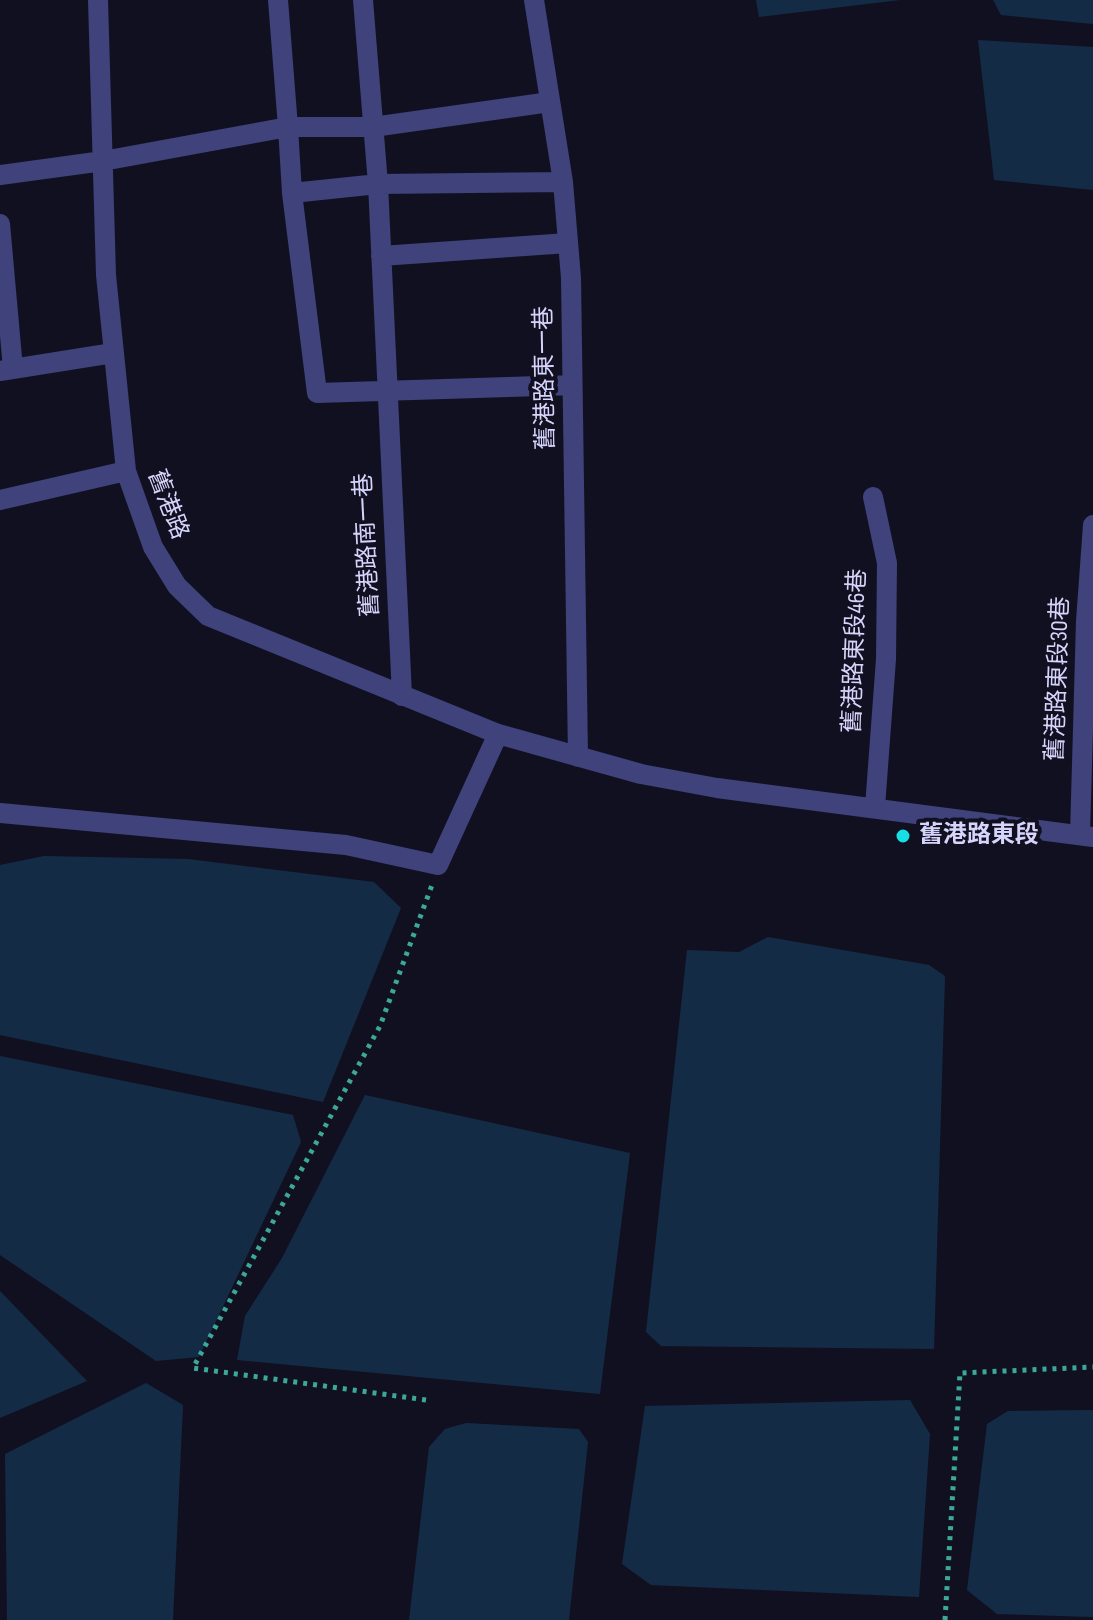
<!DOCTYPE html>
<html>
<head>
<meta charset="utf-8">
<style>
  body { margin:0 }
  canvas { display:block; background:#111021 }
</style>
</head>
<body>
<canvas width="1093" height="1620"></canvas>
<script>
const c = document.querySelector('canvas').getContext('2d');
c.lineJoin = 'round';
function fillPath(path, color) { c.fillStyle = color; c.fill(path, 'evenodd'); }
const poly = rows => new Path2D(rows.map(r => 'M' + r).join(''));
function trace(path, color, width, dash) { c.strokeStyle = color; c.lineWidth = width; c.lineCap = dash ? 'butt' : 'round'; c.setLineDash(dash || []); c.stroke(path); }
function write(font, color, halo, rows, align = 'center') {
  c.font = font + ' "Sofia Sans Condensed","Noto Sans TC",sans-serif'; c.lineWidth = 8; c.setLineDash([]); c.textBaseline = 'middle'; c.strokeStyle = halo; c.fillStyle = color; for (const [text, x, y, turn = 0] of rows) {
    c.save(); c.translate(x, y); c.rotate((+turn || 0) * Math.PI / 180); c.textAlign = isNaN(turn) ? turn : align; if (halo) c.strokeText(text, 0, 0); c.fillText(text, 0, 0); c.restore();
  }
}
fillPath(poly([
  [756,0,900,0,759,17],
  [993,0,1093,0,1093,24,1001,15],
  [978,40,1093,47,1093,190,994,180],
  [44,856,188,859,374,882,401,908,323,1102,0,1035,0,865],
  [768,937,929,965,945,976,934,1349,661,1346,646,1332,687,950,739,952],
  [0,1056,293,1115,301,1142,199,1357,156,1361,0,1255],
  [365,1095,630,1153,600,1394,237,1360,245,1316,282,1258],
  [0,1291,87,1381,0,1418],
  [146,1383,183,1405,173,1620,7,1620,5,1454],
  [910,1400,930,1434,919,1597,651,1585,622,1564,645,1406],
  [1093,1410,1093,1617,997,1614,967,1590,987,1424,1008,1411],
  [466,1423,579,1429,588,1442,569,1620,409,1620,429,1447,445,1429]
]), '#142b46');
trace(poly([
  [426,1400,193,1368,380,1026,432,885],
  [945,1620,960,1373,1093,1367]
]), '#3ba899', 5, [4, 6]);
trace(poly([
  [98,0,106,275,126,471,153,547,177,586,208,616,498,734,641,774,717,788,1093,837],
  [278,0,288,127,373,127,550,102],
  [363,0,378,184,402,696],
  [534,0,563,182,571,278,578,757],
  [0,175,103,161,288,127,292,193,378,184,563,182],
  [292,193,317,393,572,385],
  [0,224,13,369],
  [381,256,568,243],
  [0,371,113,353],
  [873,497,887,563,886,659,875,807],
  [0,500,126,471],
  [0,813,346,845,438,865,498,734],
  [1080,835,1086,621,1093,525]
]), '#3f427b', 20);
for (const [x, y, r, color] of [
  [903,836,8,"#17dee3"]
]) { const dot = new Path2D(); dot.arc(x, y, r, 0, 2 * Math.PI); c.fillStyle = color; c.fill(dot); trace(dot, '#111021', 3); }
write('24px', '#d5d4fb', '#111021', [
  ["舊港路東一巷",546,378,-91],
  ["舊港路",167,505,69],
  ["舊港路南一巷",368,545,-93],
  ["舊港路東段46巷",856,651,-88],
  ["舊港路東段30巷",1059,679,-88]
]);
write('bold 24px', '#d5d4fb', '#111021', [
  ["舊港路東段",919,836]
], 'left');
</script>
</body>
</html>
